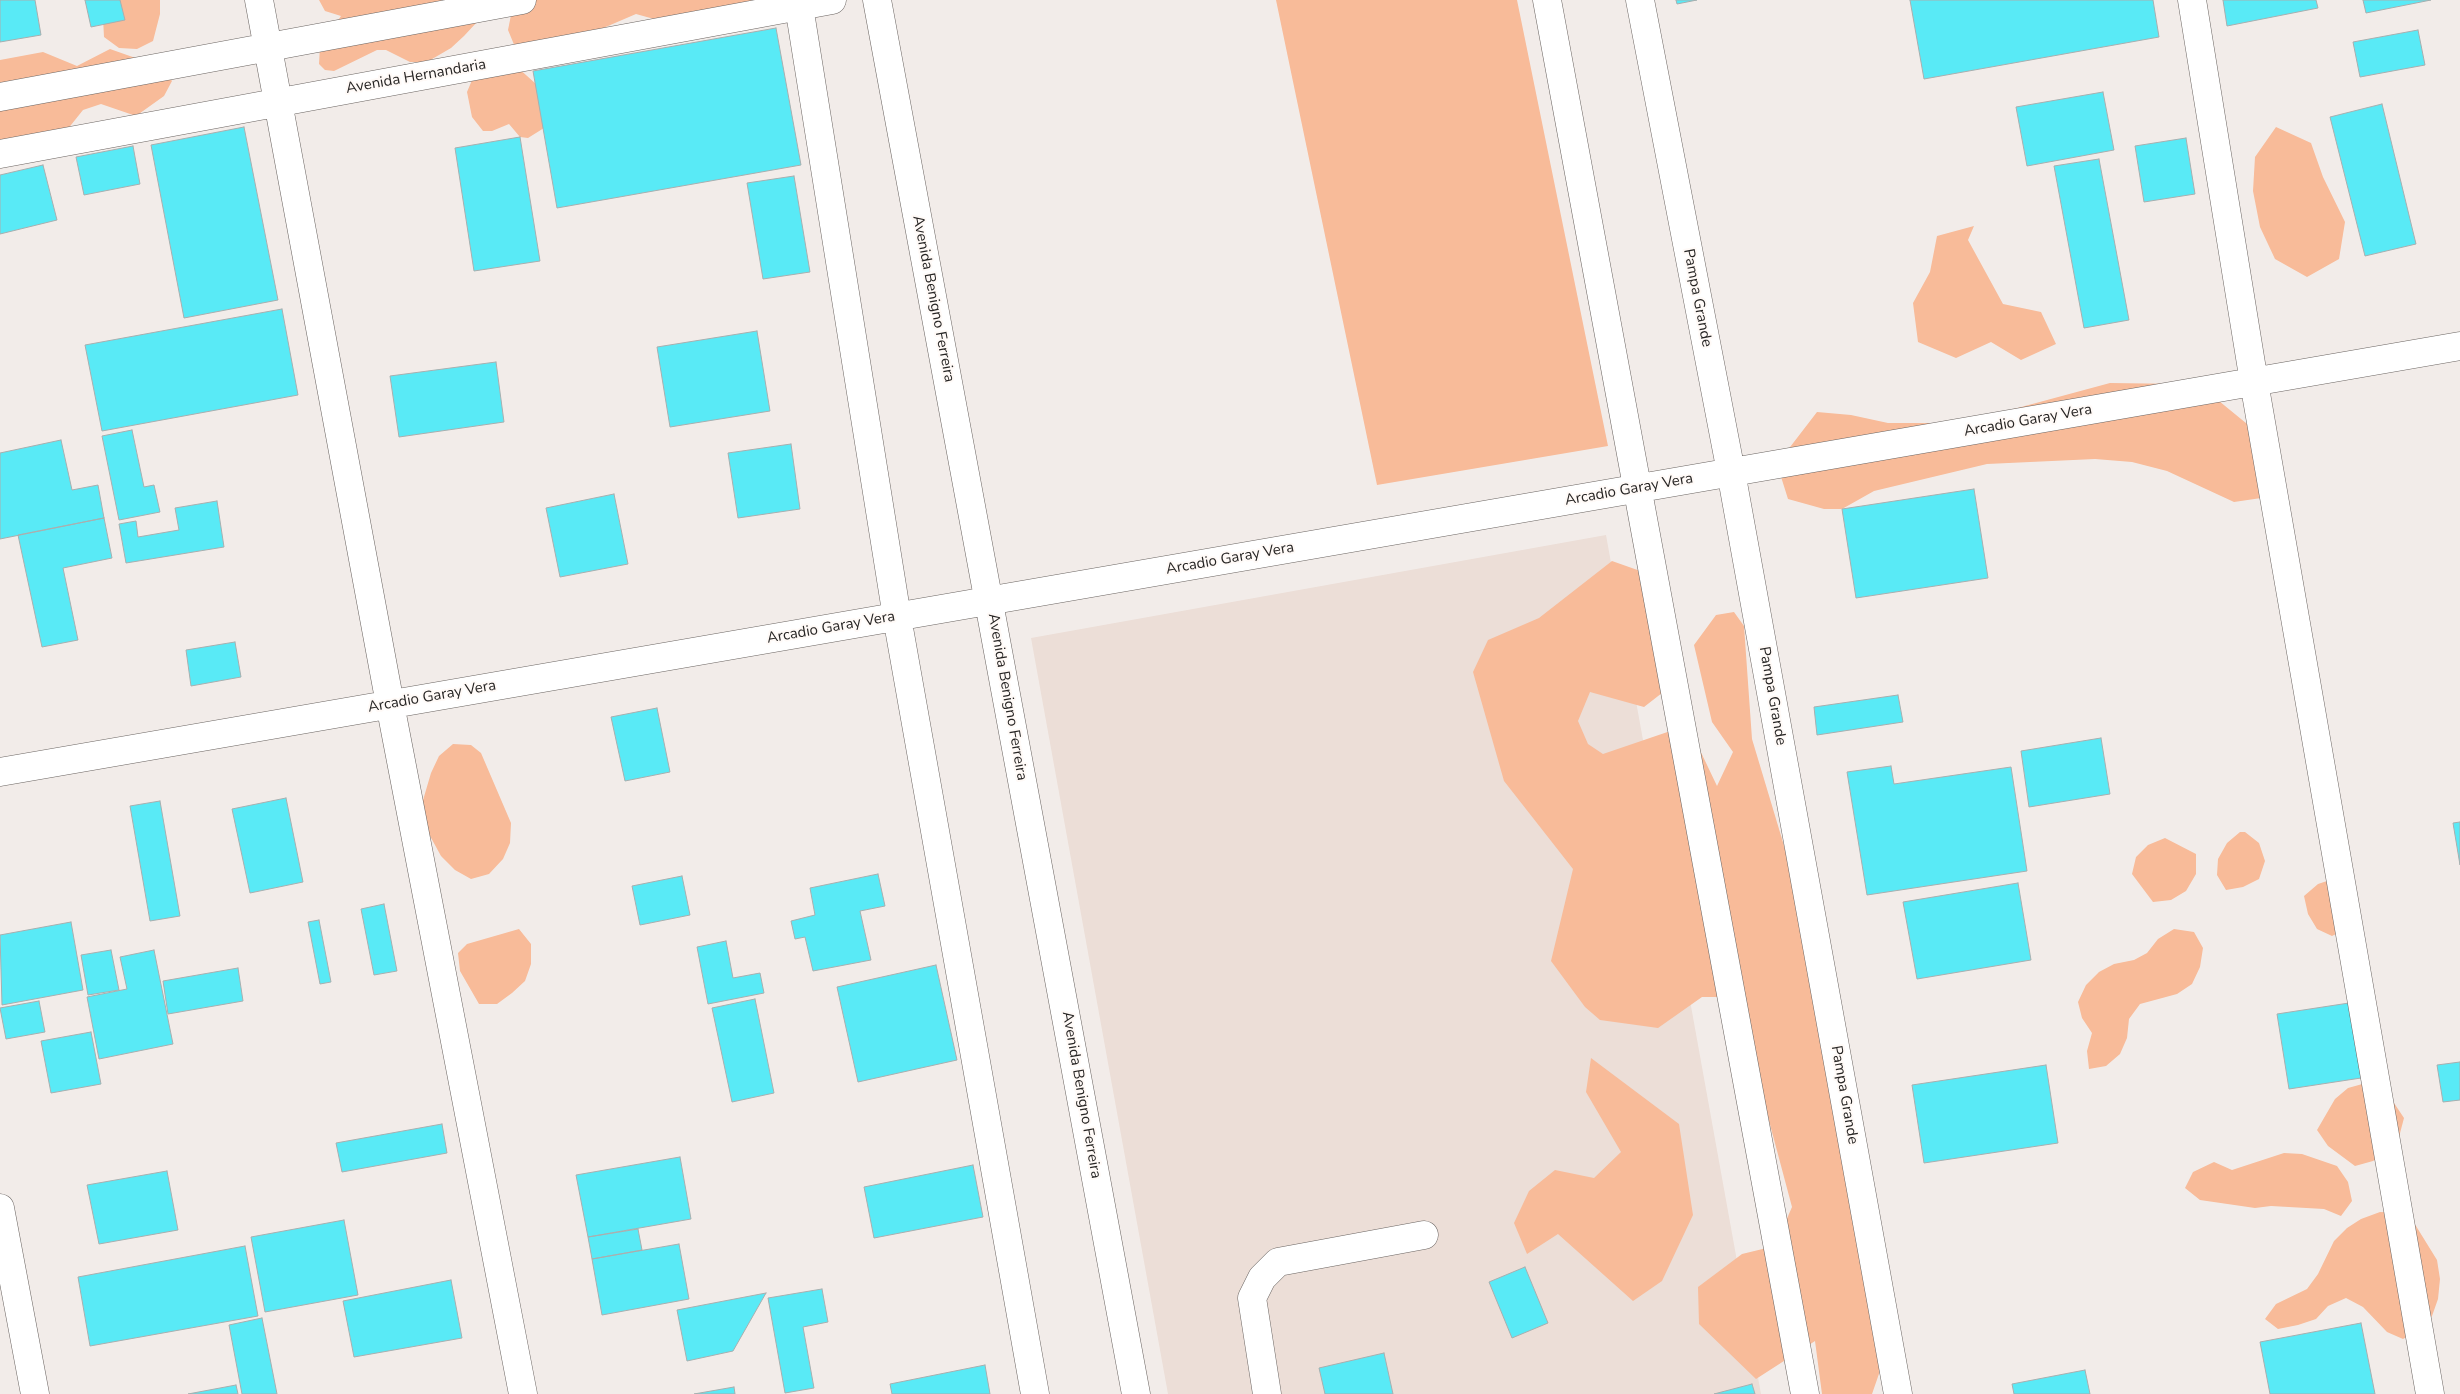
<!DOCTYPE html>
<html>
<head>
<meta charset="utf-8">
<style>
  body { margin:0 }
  canvas { display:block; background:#f2ece9 }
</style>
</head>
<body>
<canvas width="2460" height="1394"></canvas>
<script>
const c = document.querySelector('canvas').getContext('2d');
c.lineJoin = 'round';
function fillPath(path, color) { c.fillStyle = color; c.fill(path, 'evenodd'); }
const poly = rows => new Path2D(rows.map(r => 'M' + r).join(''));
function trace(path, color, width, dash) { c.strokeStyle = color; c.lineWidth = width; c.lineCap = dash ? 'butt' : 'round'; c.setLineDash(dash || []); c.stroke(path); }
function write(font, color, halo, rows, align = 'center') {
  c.font = font + ' "Nunito Sans",sans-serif'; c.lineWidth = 4; c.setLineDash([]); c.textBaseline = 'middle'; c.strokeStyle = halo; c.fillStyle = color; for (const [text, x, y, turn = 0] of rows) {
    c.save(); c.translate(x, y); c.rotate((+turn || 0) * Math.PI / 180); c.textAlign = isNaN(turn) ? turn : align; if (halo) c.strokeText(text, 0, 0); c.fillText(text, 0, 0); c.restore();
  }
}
fillPath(poly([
  [1606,535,1761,1394,1168,1394,1031,638]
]), '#ecded7');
fillPath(poly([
  [112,0,160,0,160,14,153,41,137,49,119,48,104,37,103,18],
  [319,0,440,0,485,4,477,22,464,36,451,48,427,62,410,62,386,50,377,50,334,71,325,70,319,64,320,46,341,16,325,11],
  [514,0,756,0,756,4,672,24,636,14,587,35,515,47,508,30],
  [1276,0,1517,0,1608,446,1377,485],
  [110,49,161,67,172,81,164,96,136,116,101,104,83,110,51,150,0,140,0,60,43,52,77,66],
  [507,58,536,84,544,128,528,138,520,137,509,124,492,131,483,131,472,117,467,92,481,59],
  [2276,127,2311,143,2323,177,2345,222,2339,259,2307,277,2275,259,2260,227,2253,191,2255,157],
  [1974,226,1968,240,2003,304,2041,312,2056,344,2021,360,1991,342,1956,358,1918,342,1913,303,1930,272,1937,236],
  [2110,383,2185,384,2219,401,2252,428,2268,497,2234,502,2167,471,2132,462,2095,459,1987,464,1874,491,1842,509,1824,509,1788,499,1777,464,1817,412,1851,415,1888,423,1962,423],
  [1612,561,1646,573,1671,686,1644,707,1590,692,1578,721,1588,744,1603,754,1688,725,1717,786,1733,752,1712,722,1694,645,1716,615,1734,612,1744,626,1752,739,1824,979,1898,1319,1872,1394,1822,1394,1815,1341,1756,1379,1699,1324,1698,1287,1742,1254,1775,1246,1792,1207,1736,997,1702,997,1658,1028,1600,1020,1585,1007,1551,961,1573,869,1504,781,1473,672,1488,640,1539,618],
  [453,744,471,745,481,753,511,823,510,843,503,859,489,874,471,879,455,870,441,856,424,825,421,807,431,773,439,756],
  [2240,832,2245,832,2259,843,2265,861,2259,879,2243,887,2226,890,2217,875,2218,859,2227,843],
  [2165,838,2196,854,2196,874,2186,891,2171,900,2153,902,2132,874,2136,857,2148,845],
  [2333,879,2348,928,2332,936,2317,929,2308,914,2304,896,2318,884],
  [519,929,531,944,531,964,525,981,512,993,497,1004,479,1004,460,971,458,953,467,944],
  [2174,929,2194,932,2203,948,2200,967,2192,984,2177,994,2140,1004,2129,1019,2127,1038,2120,1054,2106,1066,2089,1069,2087,1051,2092,1033,2082,1018,2078,1002,2086,985,2099,972,2114,964,2134,960,2147,953,2158,939],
  [1591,1058,1679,1124,1693,1215,1662,1281,1633,1301,1558,1234,1527,1254,1514,1223,1529,1191,1555,1170,1594,1178,1621,1152,1586,1092],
  [2366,1083,2384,1088,2404,1118,2399,1137,2389,1151,2373,1161,2355,1166,2328,1146,2317,1130,2335,1099,2348,1088],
  [2284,1153,2302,1154,2337,1166,2348,1182,2352,1201,2341,1216,2324,1209,2271,1206,2255,1208,2200,1200,2185,1188,2193,1172,2214,1162,2232,1170],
  [2380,1212,2404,1213,2416,1226,2437,1260,2440,1279,2438,1299,2432,1316,2418,1330,2403,1339,2387,1332,2363,1307,2346,1298,2328,1306,2316,1319,2298,1325,2278,1329,2265,1319,2276,1304,2307,1289,2318,1274,2334,1241,2347,1228,2361,1219]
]), '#f8bb99');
const building = poly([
  [0,0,35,0,41,35,0,42,0,0],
  [85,0,120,0,125,20,91,27,85,0],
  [1676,0,1697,0,1677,4,1676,0],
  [1910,0,2153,0,2159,37,1924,79,1910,0],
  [2223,0,2316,0,2318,8,2227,26,2223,0],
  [2363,0,2431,0,2366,13,2363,0],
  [776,28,801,165,557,208,533,71,776,28],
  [2418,30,2425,65,2360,77,2353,42,2418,30],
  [2103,92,2114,150,2027,166,2016,107,2103,92],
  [2382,104,2416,244,2365,256,2330,117,2382,104],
  [244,127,278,300,184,318,151,145,244,127],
  [520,137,540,261,474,271,455,148,520,137],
  [2186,138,2195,194,2144,202,2135,146,2186,138],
  [133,146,140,184,84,195,76,157,133,146],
  [2099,159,2129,320,2084,328,2054,166,2099,159],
  [43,165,57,220,0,234,0,175,43,165],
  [794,176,810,272,763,279,747,183,794,176],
  [282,309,298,395,102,431,85,345,282,309],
  [757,331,770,411,670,427,657,347,757,331],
  [496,362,504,422,399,437,390,376,496,362],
  [132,430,144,487,154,485,160,512,119,520,102,436,132,430],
  [61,440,72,490,98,485,104,518,0,539,0,453,61,440],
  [791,444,800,509,738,518,728,453,791,444],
  [1974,489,1988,578,1856,598,1842,509,1974,489],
  [614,494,628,564,560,577,546,508,614,494],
  [217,501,224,547,126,563,119,524,136,521,138,537,179,530,175,508,217,501],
  [104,518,112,558,63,568,78,640,42,647,18,535,104,518],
  [235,642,241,677,191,686,186,650,235,642],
  [1898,695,1903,722,1817,735,1814,707,1898,695],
  [657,708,670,772,625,781,611,717,657,708],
  [2101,738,2110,794,2029,807,2021,751,2101,738],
  [1891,766,1894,784,2011,767,2027,871,1867,895,1847,772,1891,766],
  [286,798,303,882,250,893,232,809,286,798],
  [160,801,180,916,150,921,130,806,160,801],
  [2460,822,2460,865,2453,823,2460,822],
  [878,874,885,906,860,911,871,960,813,971,805,937,795,939,791,921,815,915,810,888,878,874],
  [682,876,690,915,640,925,632,886,682,876],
  [2018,883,2031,960,1917,979,1903,902,2018,883],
  [384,904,397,971,374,975,361,909,384,904],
  [319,920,331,982,320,984,308,922,319,920],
  [71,922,83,990,2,1005,0,935,71,922],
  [726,941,733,978,760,973,764,993,708,1004,697,947,726,941],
  [111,950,119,990,88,995,81,955,111,950],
  [154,950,173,1044,99,1059,87,997,127,989,120,957,154,950],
  [936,965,957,1060,858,1082,837,987,936,965],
  [238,968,243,1001,168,1014,163,981,238,968],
  [755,999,774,1093,732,1102,712,1008,755,999],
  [39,1001,45,1032,6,1039,0,1008,39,1001],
  [2349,1003,2361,1078,2289,1089,2277,1014,2349,1003],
  [91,1032,101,1084,51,1093,41,1041,91,1032],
  [2460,1062,2460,1100,2443,1102,2437,1065,2460,1062],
  [2046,1065,2058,1143,1924,1163,1912,1085,2046,1065],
  [442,1124,447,1153,342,1172,336,1143,442,1124],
  [680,1157,691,1219,588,1237,576,1175,680,1157],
  [973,1165,983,1217,874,1238,864,1187,973,1165],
  [167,1171,178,1230,99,1244,87,1185,167,1171],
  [344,1220,358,1295,265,1312,251,1237,344,1220],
  [638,1229,642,1250,592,1259,588,1237,638,1229],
  [679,1244,689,1299,602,1315,592,1259,679,1244],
  [245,1246,258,1316,90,1346,78,1277,245,1246],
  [1525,1267,1548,1323,1512,1338,1489,1282,1525,1267],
  [451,1280,462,1338,354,1357,343,1301,451,1280],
  [822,1289,828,1322,803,1327,814,1388,785,1393,768,1298,822,1289],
  [766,1293,733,1351,687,1361,677,1310,766,1293],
  [262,1318,277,1394,242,1394,229,1325,262,1318],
  [2361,1323,2375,1394,2270,1394,2260,1342,2361,1323],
  [1384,1353,1393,1394,1325,1394,1319,1368,1384,1353],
  [985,1365,990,1394,892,1394,890,1384,985,1365],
  [2085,1370,2090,1394,2014,1394,2012,1384,2085,1370],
  [1752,1384,1755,1394,1714,1394,1752,1384],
  [236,1385,238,1394,188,1394,236,1385],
  [734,1387,735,1394,694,1394,734,1387]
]);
fillPath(building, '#59eaf6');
trace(building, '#a8afaf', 1);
const minor = poly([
  [259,0,390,704,523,1394],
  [798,0,897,617,1035,1394],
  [877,0,1136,1394],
  [1547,0,1805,1394],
  [1640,0,1731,472,1898,1394],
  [2192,0,2254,382,2430,1394],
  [0,97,522,0],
  [0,154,832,0],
  [0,772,2460,346],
  [0,1208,35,1394],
  [1267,1394,1252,1298,1262,1278,1278,1262,1424,1235]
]);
trace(minor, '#6b6562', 29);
trace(minor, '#fff', 28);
write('15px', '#272524', '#fffaf7', [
  ["Avenida Hernandaria",416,77,-10],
  ["Pampa Grande",1697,298,79],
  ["Avenida Benigno Ferreira",933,299,79],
  ["Arcadio Garay Vera",2028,421,-10],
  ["Arcadio Garay Vera",1629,490,-10],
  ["Arcadio Garay Vera",1230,559,-10],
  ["Arcadio Garay Vera",831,628,-10],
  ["Pampa Grande",1772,696,80],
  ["Arcadio Garay Vera",432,697,-10],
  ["Avenida Benigno Ferreira",1007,697,80],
  ["Avenida Benigno Ferreira",1081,1095,80],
  ["Pampa Grande",1844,1095,80]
]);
</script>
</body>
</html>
